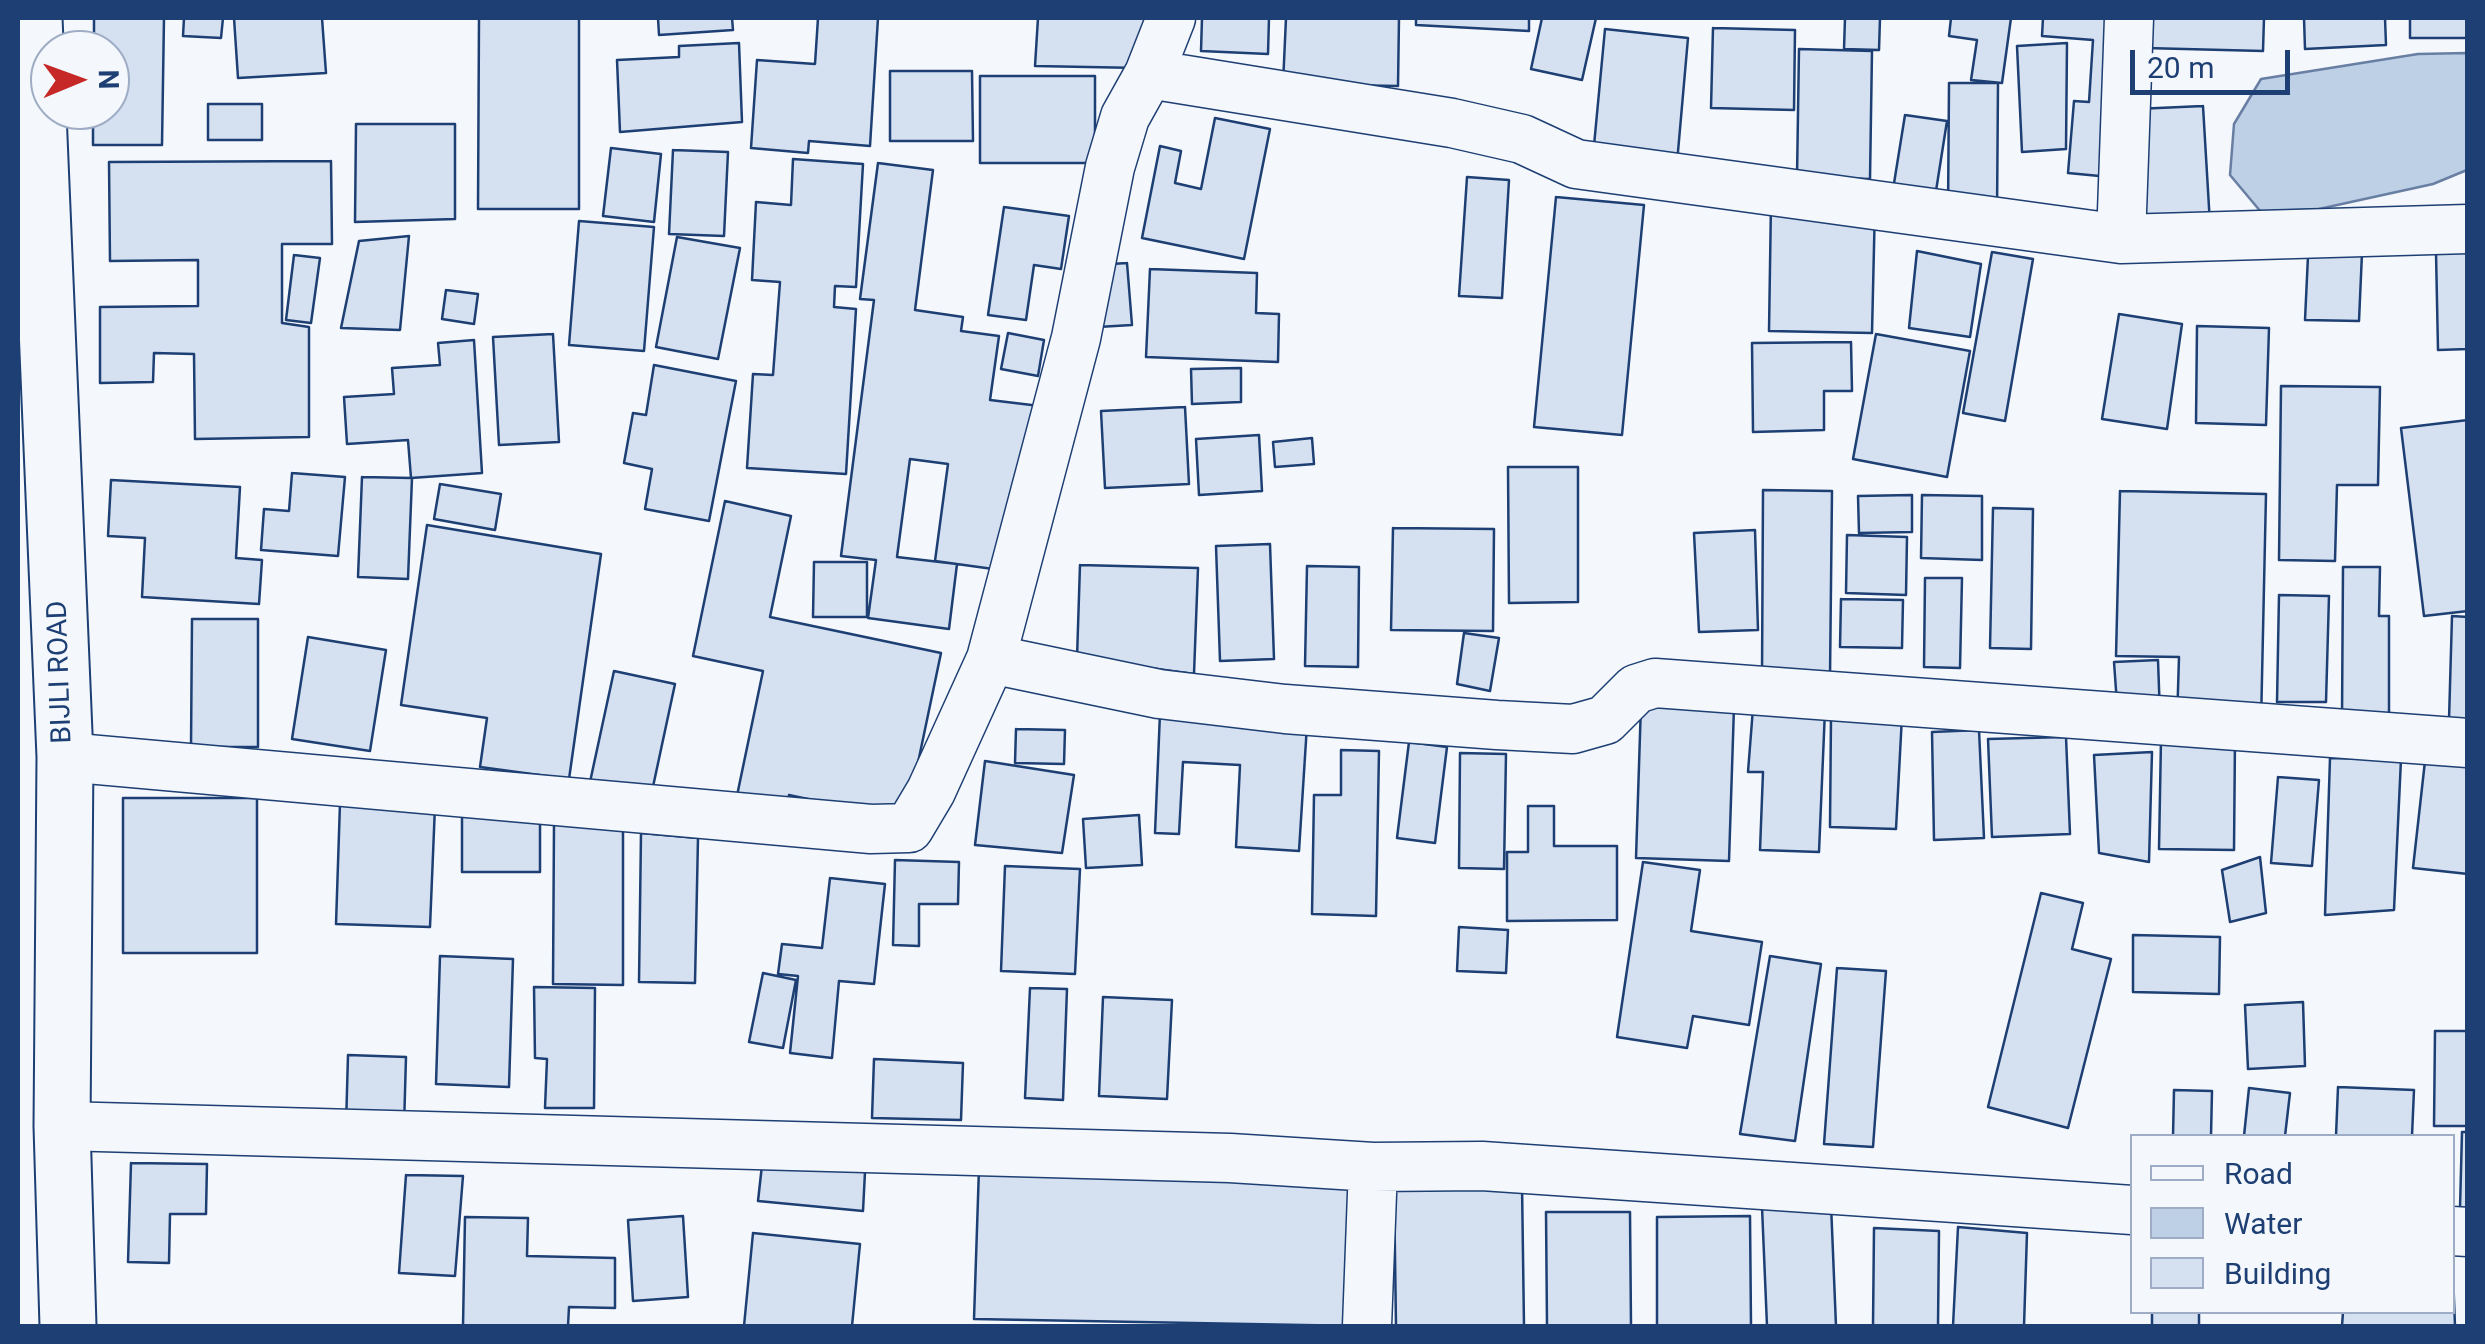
<!DOCTYPE html>
<html>
<head>
<meta charset="utf-8">
<style>
  body { margin:0 }
  #map { position:relative; width:2485px; height:1344px; overflow:hidden; background:#f4f7fb; font-family:Roboto,sans-serif }
  canvas { display:block }
  .frame { position:absolute; inset:0; border:20px solid #1d3f73; pointer-events:none }
  .legend { position:absolute; left:2130px; top:1134px; width:325px; height:180px; box-sizing:border-box; background:#f4f7fb; border:2px solid #9eadc5; margin:0; padding:12px 18px; list-style:none; font-size:30px; color:#1d3f73 }
  .legend li { display:flex; align-items:center; gap:20px; height:50px }
  .legend b { width:50px; border:2px solid #9eadc5 }
  .north { position:absolute; left:30px; top:30px; width:100px; height:100px; box-sizing:border-box; background:#f4f7fb; border:2px solid #9eadc5; border-radius:50%; rotate:89deg; font-size:28px; font-weight:700; line-height:40px; text-align:center; color:#1d3f73 }
  .north::after { content:''; display:block; margin:auto; width:35px; height:45px; background:#c62828; clip-path:polygon(50% 0,100% 100%,50% 72%,0 100%) }
  .scale { position:absolute; left:2130px; top:50px; width:160px; height:45px; box-sizing:border-box; border:5px solid #1d3f73; border-top:0; padding-left:12px; font-size:30px; line-height:35px; white-space:nowrap; color:#1d3f73; -webkit-text-stroke:8px #f4f7fb; paint-order:stroke }
</style>
</head>
<body>
<div id="map">
<canvas width="2485" height="1344"></canvas>
<div class="frame"></div>
<ul class="legend">
<li><b style="height:12px;background:#f4f7fb"></b>Road</li>
<li><b style="height:28px;background:#bed0e5"></b>Water</li>
<li><b style="height:28px;background:#d5e0f0"></b>Building</li>
</ul>
<div class="north">N</div>
<div class="scale">20 m</div>
</div>
<script>
const c = document.querySelector('canvas').getContext('2d');
c.lineJoin = 'round';
function fillPath(path, color) { c.fillStyle = color; c.fill(path, 'evenodd'); }
const poly = rows => new Path2D(rows.map(r => 'M' + r).join(''));
function trace(path, color, width, dash) { c.strokeStyle = color; c.lineWidth = width; c.lineCap = dash ? 'butt' : 'round'; c.setLineDash(dash || []); c.stroke(path); }
function write(font, color, halo, rows, align = 'center') {
  c.font = font + ' Roboto,sans-serif'; c.lineWidth = 8; c.setLineDash([]); c.textBaseline = 'middle'; c.strokeStyle = halo; c.fillStyle = color; for (const [text, x, y, turn = 0] of rows) {
    c.save(); c.translate(x, y); c.rotate((+turn || 0) * Math.PI / 180); c.textAlign = isNaN(turn) ? turn : align; if (halo) c.strokeText(text, 0, 0); c.fillText(text, 0, 0); c.restore();
  }
}
const water = poly([
  [2467,53,2467,170,2433,184,2319,209,2261,212,2230,175,2234,124,2261,79,2418,54,2467,53]
]);
fillPath(water, '#bed0e5');
trace(water, '#687fa3', 2.5);
const building = poly([
  [94,18,164,18,162,145,93,145,93,110,110,110,110,50,94,50,94,18],
  [184,18,223,18,221,38,183,36,184,18],
  [234,18,322,18,326,73,238,78,234,18],
  [479,18,579,18,579,209,478,209,479,18],
  [658,18,732,18,733,30,659,35,658,18],
  [818,18,878,18,870,146,809,141,808,153,751,148,757,60,815,64,818,18],
  [1038,18,1161,18,1161,30,1141,30,1140,68,1035,66,1038,18],
  [1202,18,1269,18,1268,54,1201,51,1202,18],
  [1286,18,1399,18,1398,86,1283,84,1286,18],
  [1416,18,1529,18,1529,31,1416,25,1416,18],
  [1542,18,1596,18,1582,80,1531,69,1542,18],
  [1845,18,1880,18,1879,50,1844,49,1845,18],
  [1951,18,2011,18,2002,83,1971,80,1977,40,1949,36,1951,18],
  [2043,18,2123,18,2110,177,2068,173,2074,101,2089,102,2093,40,2042,36,2043,18],
  [2146,18,2264,18,2263,51,2145,48,2146,18],
  [2304,18,2385,18,2386,45,2305,49,2304,18],
  [2410,18,2468,18,2468,38,2410,38,2410,18],
  [1713,28,1795,30,1794,110,1711,108,1713,28],
  [1605,29,1688,38,1677,163,1593,156,1605,29],
  [739,43,742,122,620,132,617,60,679,57,679,46,739,43],
  [2067,43,2066,149,2022,152,2017,46,2067,43],
  [1799,49,1872,51,1870,179,1797,177,1799,49],
  [890,71,972,71,973,141,890,141,890,71],
  [980,76,1095,76,1095,163,980,163,980,76],
  [1949,83,1998,83,1997,214,1948,214,1949,83],
  [208,104,262,104,262,140,208,140,208,104],
  [2203,106,2210,224,2143,227,2136,109,2203,106],
  [1905,115,1947,121,1933,210,1891,202,1905,115],
  [1215,118,1270,129,1244,259,1142,238,1160,146,1181,151,1175,183,1201,189,1215,118],
  [356,124,455,124,455,219,355,222,356,124],
  [611,148,661,154,654,222,603,216,611,148],
  [673,150,728,152,724,236,669,234,673,150],
  [793,159,863,164,856,287,835,286,834,307,856,309,846,474,747,468,753,374,773,375,780,282,752,280,756,202,791,205,793,159],
  [331,161,332,244,282,244,282,323,309,327,309,437,195,439,194,354,154,353,153,382,100,383,100,307,198,306,198,260,110,261,109,162,331,161],
  [878,163,933,170,915,310,963,317,961,331,999,336,990,400,1048,407,1015,572,935,561,948,464,910,459,897,557,957,564,949,629,868,618,876,560,841,556,874,300,860,299,878,163],
  [1467,177,1509,180,1502,298,1459,296,1467,177],
  [1556,197,1644,205,1622,435,1534,427,1556,197],
  [1771,202,1875,204,1872,333,1769,331,1771,202],
  [1004,207,1069,216,1061,269,1034,265,1026,320,988,315,1004,207],
  [579,221,654,227,644,351,569,345,579,221],
  [409,236,400,330,341,328,359,241,409,236],
  [677,237,740,248,718,359,656,347,677,237],
  [1917,251,1981,264,1970,337,1909,328,1917,251],
  [1992,252,2033,259,2005,421,1963,413,1992,252],
  [2468,252,2468,349,2438,350,2436,253,2468,252],
  [2362,253,2359,321,2305,320,2308,256,2362,253],
  [294,255,320,258,311,323,286,320,294,255],
  [1127,263,1132,325,1098,327,1095,265,1127,263],
  [1150,269,1257,273,1256,313,1279,314,1278,362,1146,357,1150,269],
  [446,290,478,294,474,324,442,319,446,290],
  [2119,314,2182,324,2167,429,2102,419,2119,314],
  [2197,326,2269,328,2266,425,2196,423,2197,326],
  [1008,333,1044,340,1038,376,1001,369,1008,333],
  [553,334,559,442,499,445,493,337,553,334],
  [1876,334,1970,351,1947,477,1853,459,1876,334],
  [474,340,482,473,411,478,408,440,347,444,344,397,394,394,392,368,440,365,438,343,474,340],
  [1851,342,1852,391,1824,391,1824,430,1753,432,1752,343,1851,342],
  [654,365,736,381,709,521,645,509,652,469,624,463,633,413,646,415,654,365],
  [1241,368,1241,402,1192,404,1191,369,1241,368],
  [2281,386,2380,387,2378,485,2337,485,2335,561,2279,560,2281,386],
  [1185,407,1189,484,1105,488,1101,411,1185,407],
  [2468,420,2468,611,2424,616,2401,428,2468,420],
  [1259,435,1262,491,1199,495,1196,439,1259,435],
  [1312,438,1314,464,1275,467,1273,442,1312,438],
  [1508,467,1578,467,1578,602,1509,603,1508,467],
  [292,473,345,477,338,556,261,550,264,509,289,511,292,473],
  [362,477,412,478,408,579,358,577,362,477],
  [111,480,240,487,236,558,262,560,259,604,142,597,145,538,108,536,111,480],
  [440,484,501,494,495,530,434,519,440,484],
  [1763,490,1832,491,1830,677,1762,677,1763,490],
  [2120,491,2266,494,2261,724,2177,722,2179,657,2116,656,2120,491],
  [1912,495,1912,532,1859,533,1858,496,1912,495],
  [1922,495,1982,496,1982,560,1921,558,1922,495],
  [725,501,791,516,770,617,941,653,906,820,789,795,785,813,734,810,763,671,693,656,725,501],
  [1993,508,2033,509,2031,649,1990,648,1993,508],
  [427,525,601,554,569,779,480,767,487,718,401,705,427,525],
  [1393,528,1494,529,1493,631,1391,630,1393,528],
  [1755,530,1758,630,1699,632,1694,533,1755,530],
  [1847,535,1907,537,1906,595,1846,593,1847,535],
  [1270,544,1274,659,1220,661,1216,546,1270,544],
  [814,562,867,562,867,617,813,617,814,562],
  [1080,565,1198,568,1194,674,1077,658,1080,565],
  [1307,566,1359,567,1358,667,1305,666,1307,566],
  [2343,567,2380,567,2379,616,2389,616,2389,718,2342,718,2343,567],
  [1925,578,1962,578,1960,668,1924,667,1925,578],
  [2279,595,2329,596,2326,702,2277,702,2279,595],
  [1841,599,1903,600,1902,648,1840,647,1841,599],
  [2452,616,2468,617,2468,720,2449,720,2452,616],
  [192,619,258,619,258,747,191,747,192,619],
  [1464,633,1499,638,1490,691,1457,684,1464,633],
  [308,637,386,650,370,751,292,739,308,637],
  [2158,660,2160,716,2118,718,2114,662,2158,660],
  [614,671,675,684,651,796,590,782,614,671],
  [1641,704,1734,707,1729,861,1636,858,1641,704],
  [1753,708,1825,710,1819,852,1760,850,1763,772,1748,772,1753,708],
  [1160,713,1307,725,1299,851,1236,847,1240,765,1183,762,1179,834,1155,833,1160,713],
  [1831,715,1902,716,1896,829,1830,827,1831,715],
  [1016,729,1065,730,1064,764,1015,763,1016,729],
  [1979,730,1984,838,1934,840,1932,732,1979,730],
  [2066,737,2070,834,1992,837,1988,739,2066,737],
  [2235,738,2234,850,2159,849,2161,739,2235,738],
  [1409,742,1447,747,1435,843,1397,838,1409,742],
  [1341,750,1379,751,1376,916,1312,914,1314,795,1341,795,1341,750],
  [2152,752,2149,862,2099,853,2094,755,2152,752],
  [1460,753,1506,754,1504,869,1459,868,1460,753],
  [2330,758,2401,759,2394,910,2325,915,2330,758],
  [985,761,1074,775,1062,853,975,845,985,761],
  [2425,761,2468,766,2468,874,2413,868,2425,761],
  [2278,777,2319,780,2312,866,2271,863,2278,777],
  [123,798,257,798,257,953,123,953,123,798],
  [340,803,435,806,430,927,336,924,340,803],
  [1528,806,1554,806,1554,846,1617,846,1617,920,1507,921,1507,852,1528,852,1528,806],
  [462,808,540,815,540,872,462,872,462,808],
  [1139,815,1142,865,1086,868,1083,819,1139,815],
  [554,823,623,830,623,985,553,984,554,823],
  [641,833,698,838,695,983,639,982,641,833],
  [2260,857,2266,913,2230,922,2222,870,2260,857],
  [895,860,959,862,958,904,919,904,919,946,893,945,895,860],
  [1643,862,1700,870,1691,931,1762,942,1749,1025,1693,1016,1687,1048,1617,1037,1643,862],
  [1005,866,1080,869,1075,974,1001,971,1005,866],
  [830,878,885,884,874,984,839,981,832,1058,790,1053,798,976,778,974,782,944,822,948,830,878],
  [2041,893,2083,903,2072,949,2111,959,2068,1128,1988,1107,2041,893],
  [1459,927,1508,930,1506,973,1457,971,1459,927],
  [2133,935,2220,937,2219,994,2133,992,2133,935],
  [440,956,513,959,509,1087,436,1084,440,956],
  [1770,956,1821,964,1795,1141,1740,1134,1770,956],
  [1837,968,1886,971,1873,1147,1824,1144,1837,968],
  [763,973,796,980,783,1048,749,1042,763,973],
  [534,987,595,988,594,1108,545,1108,547,1059,535,1058,534,987],
  [1030,988,1067,989,1063,1100,1025,1098,1030,988],
  [1103,997,1172,1000,1167,1099,1099,1096,1103,997],
  [2303,1002,2305,1066,2248,1069,2245,1005,2303,1002],
  [2435,1031,2468,1031,2468,1126,2434,1126,2435,1031],
  [348,1055,406,1057,404,1127,346,1126,348,1055],
  [874,1059,963,1063,961,1120,872,1118,874,1059],
  [2338,1087,2414,1090,2412,1136,2336,1136,2338,1087],
  [2249,1088,2290,1093,2285,1136,2244,1136,2249,1088],
  [2174,1090,2212,1091,2211,1136,2173,1136,2174,1090],
  [2462,1132,2468,1132,2468,1208,2460,1208,2462,1132],
  [131,1163,207,1164,206,1214,170,1214,169,1263,128,1262,131,1163],
  [762,1165,865,1172,863,1211,758,1201,762,1165],
  [979,1168,1362,1182,1358,1326,974,1319,979,1168],
  [406,1175,463,1176,455,1276,399,1273,406,1175],
  [1522,1184,1524,1326,1396,1326,1394,1186,1522,1184],
  [1831,1204,1836,1326,1767,1326,1762,1207,1831,1204],
  [1546,1212,1630,1212,1631,1326,1547,1326,1546,1212],
  [683,1216,688,1297,633,1301,628,1220,683,1216],
  [1750,1216,1751,1326,1657,1326,1657,1217,1750,1216],
  [465,1217,528,1218,527,1256,615,1258,615,1308,569,1307,568,1326,463,1326,465,1217],
  [1958,1227,2027,1233,2024,1326,1953,1326,1958,1227],
  [1874,1228,1939,1231,1938,1326,1873,1326,1874,1228],
  [753,1233,860,1244,852,1326,744,1326,753,1233],
  [2452,1248,2455,1326,2342,1326,2343,1312,2452,1312,2452,1248],
  [2152,1312,2199,1312,2199,1326,2152,1326,2152,1312]
]);
fillPath(building, '#d5e0f0');
trace(building, '#1d3f73', 2.5);
const street = poly([
  [1171,18,1149,74,1125,117,1110,167,1076,338,991,659,1159,694,1285,709,1497,725,1573,729,1605,720,1636,689,1655,683,2468,743],
  [1149,74,1452,123,1522,139,1576,164,2121,239,2468,229],
  [2121,239,2129,18],
  [65,757,871,829,909,828,931,791,991,659],
  [62,1126,1230,1158,1373,1167,1482,1166,2132,1210],
  [2452,1231,2468,1232],
  [1367,1326,1373,1167]
]);
const secondary = poly([
  [34,18,65,757,62,1126,68,1326]
]);
trace(street, '#1d3f73', 51);
trace(secondary, '#1d3f73', 59);
trace(street, '#f4f7fb', 48);
trace(secondary, '#f4f7fb', 55);
write('28px', '#1d3f73', '#f4f7fb', [
  ["BIJLI ROAD",61,672,-92]
]);
</script>
</body>
</html>
